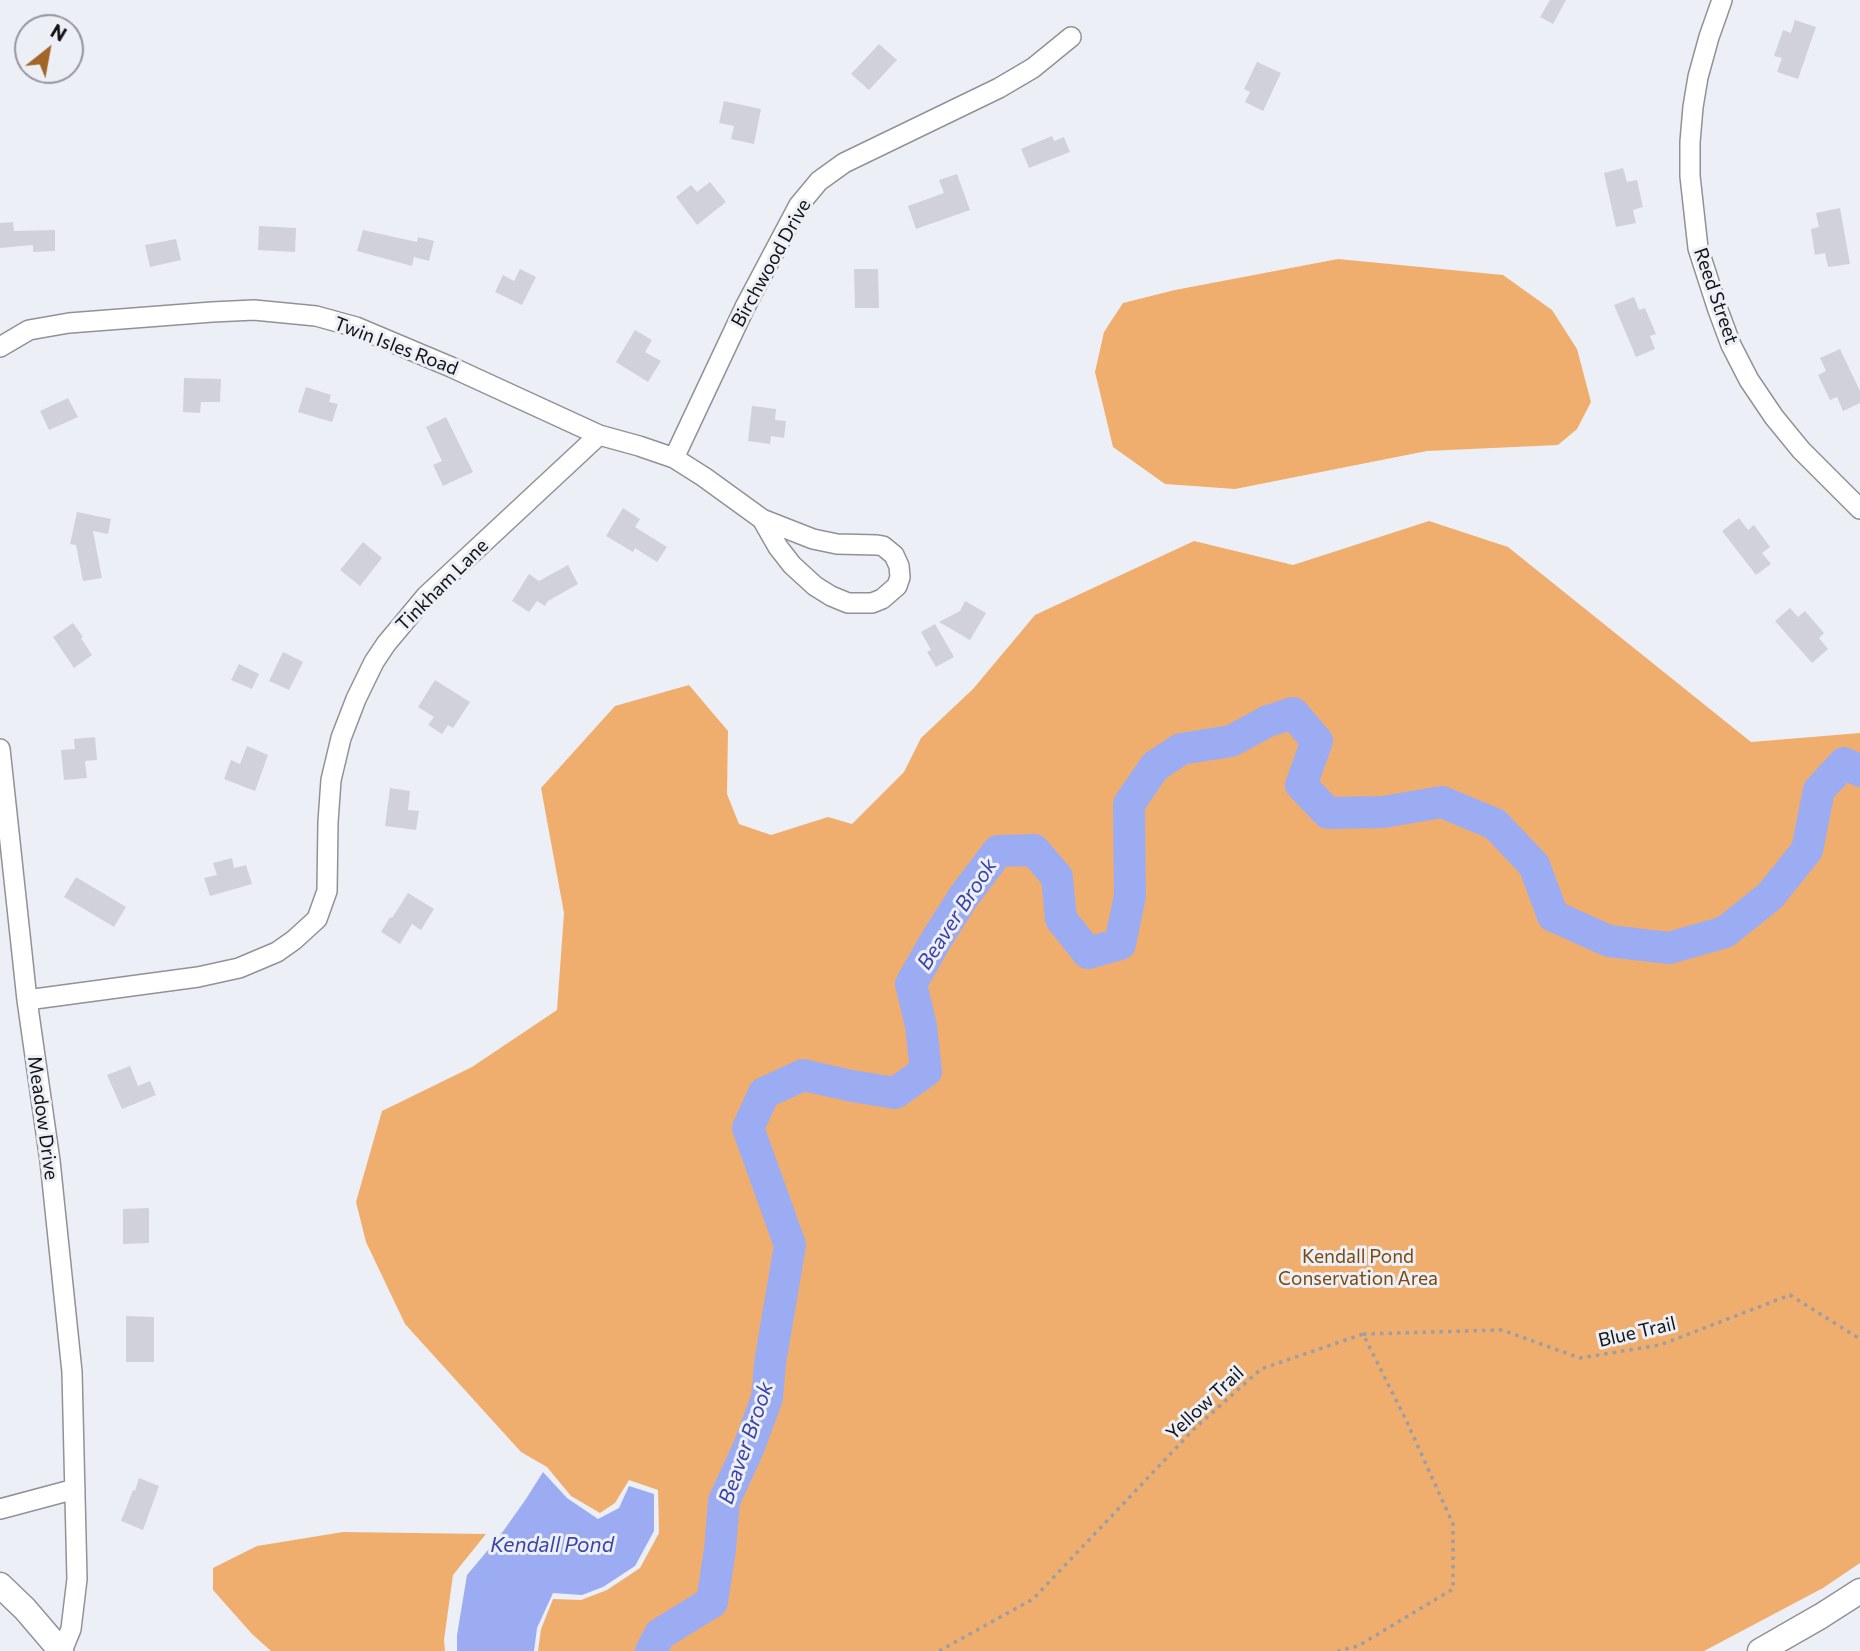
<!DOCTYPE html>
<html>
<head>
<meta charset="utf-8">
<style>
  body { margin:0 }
  #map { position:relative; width:1860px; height:1651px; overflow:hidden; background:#edeff6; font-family:Commissioner,sans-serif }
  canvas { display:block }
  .north { position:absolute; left:14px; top:14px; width:70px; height:70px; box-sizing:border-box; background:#edeff6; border:2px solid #96979c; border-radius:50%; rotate:31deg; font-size:19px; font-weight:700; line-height:28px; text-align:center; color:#131315 }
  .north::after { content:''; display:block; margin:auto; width:24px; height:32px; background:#a26728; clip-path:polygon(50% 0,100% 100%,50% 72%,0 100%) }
</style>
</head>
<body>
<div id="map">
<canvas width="1860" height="1651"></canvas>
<div class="north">N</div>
</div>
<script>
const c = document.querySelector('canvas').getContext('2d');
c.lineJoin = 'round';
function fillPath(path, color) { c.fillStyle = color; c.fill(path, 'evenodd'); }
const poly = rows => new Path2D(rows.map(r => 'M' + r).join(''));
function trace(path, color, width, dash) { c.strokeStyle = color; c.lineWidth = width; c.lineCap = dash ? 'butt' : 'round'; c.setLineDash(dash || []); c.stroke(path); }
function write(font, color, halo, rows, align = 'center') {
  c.font = font + ' Commissioner,sans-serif'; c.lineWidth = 6; c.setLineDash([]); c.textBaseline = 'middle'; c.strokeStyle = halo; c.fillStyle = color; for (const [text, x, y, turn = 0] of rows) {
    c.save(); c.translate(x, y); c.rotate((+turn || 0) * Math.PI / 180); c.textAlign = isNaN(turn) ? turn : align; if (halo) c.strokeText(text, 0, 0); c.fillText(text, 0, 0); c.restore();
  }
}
fillPath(poly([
  [1338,259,1503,275,1552,310,1577,349,1591,402,1577,429,1558,445,1427,451,1235,489,1165,484,1113,447,1095,372,1104,332,1123,303,1175,290],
  [1429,521,1508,547,1751,742,1860,733,1860,1563,1823,1588,1704,1651,538,1651,541,1629,553,1599,581,1600,607,1590,640,1568,659,1533,658,1490,629,1480,615,1503,600,1513,571,1496,547,1467,521,1452,405,1324,366,1242,356,1202,382,1111,472,1067,557,1010,564,913,541,788,615,706,689,685,728,731,727,794,739,824,771,835,828,817,852,824,904,772,921,738,973,689,1035,615,1194,541,1293,565],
  [343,1532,486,1534,453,1575,444,1640,445,1651,271,1651,252,1634,213,1590,213,1568,257,1546]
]), '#f0ae6e');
fillPath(poly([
  [543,1472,567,1498,598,1519,619,1508,629,1486,654,1494,654,1531,635,1566,603,1587,582,1595,553,1593,537,1628,534,1651,457,1651,457,1635,467,1575,499,1537,526,1499]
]), '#9cacf2');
trace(poly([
  [651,1651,660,1634,712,1602,720,1549,724,1501,748,1449,767,1398,770,1363,790,1245,748,1128,764,1093,803,1075,852,1086,895,1093,926,1071,921,1026,911,984,936,940,964,896,998,851,1034,850,1057,877,1061,919,1088,953,1120,944,1130,896,1129,804,1155,766,1181,749,1231,741,1268,721,1293,713,1317,741,1301,785,1328,813,1383,812,1442,802,1495,824,1534,865,1553,916,1609,941,1669,948,1725,932,1770,896,1807,850,1819,790,1844,763,1860,771]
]), '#9cacf2', 32);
fillPath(poly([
  [1550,0,1566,0,1553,24,1540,17],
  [1795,20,1816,27,1798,79,1777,72,1782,58,1774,56,1783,30,1791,33],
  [879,44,897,60,869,90,851,74],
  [1257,62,1281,73,1263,111,1245,102,1250,92,1244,89],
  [724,101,761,109,754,144,731,139,734,126,719,123],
  [1052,136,1054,141,1064,137,1070,152,1029,168,1021,149],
  [1623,168,1627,182,1637,180,1643,207,1633,210,1636,223,1616,227,1604,173],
  [957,174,970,210,916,229,908,206,944,193,939,180],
  [710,182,726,202,697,225,676,197,691,185,697,192],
  [1840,208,1850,264,1828,267,1825,253,1815,255,1811,229,1819,227,1816,213],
  [13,222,14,231,55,230,55,251,33,252,33,245,0,248,0,223],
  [259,226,296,228,295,252,258,250],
  [363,230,417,242,418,237,434,241,429,261,414,257,412,266,357,251],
  [176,239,181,260,150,267,145,245],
  [520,269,536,277,522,305,495,292,503,275,514,281],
  [854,269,878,269,879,308,855,308],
  [1634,297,1639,310,1645,308,1656,334,1650,336,1655,349,1636,357,1614,305],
  [635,330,652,340,645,352,661,361,648,382,616,362],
  [1840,349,1860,391,1860,403,1843,411,1837,397,1830,400,1818,375,1826,371,1820,358],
  [184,378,221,379,220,402,201,402,200,413,183,412],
  [306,387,331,395,329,402,338,404,332,422,298,412],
  [68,398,78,417,49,430,40,411],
  [752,406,776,409,775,420,786,421,784,438,771,436,770,444,748,441],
  [446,417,473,472,443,486,433,465,442,461,426,427],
  [623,508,640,519,635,527,667,547,657,562,635,548,633,552,606,536],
  [77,512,111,519,108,534,93,531,102,578,83,581,76,545,70,544],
  [1739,518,1748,530,1754,525,1770,547,1762,553,1771,564,1756,575,1722,531],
  [363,542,382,558,360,586,340,570],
  [568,565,578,584,548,601,545,606,537,601,529,612,512,601,529,574,539,581],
  [965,601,986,613,970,640,939,622,960,611],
  [1790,608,1798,617,1805,611,1824,633,1819,638,1828,649,1812,663,1775,621],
  [73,623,83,637,81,638,92,655,74,668,53,637],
  [935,624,954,657,936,667,927,652,931,650,921,632],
  [283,652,303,662,289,690,269,681],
  [239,664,259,674,252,689,231,680],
  [435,680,470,702,453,728,448,725,442,734,428,725,434,717,418,707],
  [95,737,97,760,85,761,87,778,64,780,61,750,75,749,74,739],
  [247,746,268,755,255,791,224,779,231,760,240,764],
  [390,788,410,791,408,810,419,811,416,830,385,826],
  [232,858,234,868,246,865,252,884,210,896,204,878,217,875,213,863],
  [76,877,126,907,114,927,64,897],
  [408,893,434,909,421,930,412,924,400,944,381,932,390,917,392,918],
  [130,1066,138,1086,150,1081,156,1095,122,1109,107,1075],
  [149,1208,149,1243,123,1244,123,1209],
  [126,1316,154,1317,154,1362,126,1362],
  [139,1478,159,1486,143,1530,121,1521,133,1490,135,1491]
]), '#d1d2d9');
const minor = poly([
  [1722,0,1709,37,1698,77,1693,107,1690,142,1690,176,1698,248,1718,310,1731,345,1749,380,1774,417,1801,450,1860,509],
  [0,347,29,330,69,323,212,312,254,310,316,316,356,327,451,367,599,435,639,446,674,458,704,477,762,519,813,539,837,544,877,545,883,546,894,555,899,566,900,577,897,586,882,599,872,603,848,603,831,596,815,586,792,565,778,547,762,519],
  [674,458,745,307,799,205,819,181,844,163,999,88,1033,68,1071,37],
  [0,749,27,1000,50,1161,72,1372,77,1579,71,1629,62,1651],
  [27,1000,198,977,239,968,277,952,294,940,317,919,327,891,328,822,331,780,341,738,356,699,374,662,386,644,426,596,599,435],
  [0,1509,75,1489]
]);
const tertiary = poly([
  [0,1585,25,1609,61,1651],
  [1760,1651,1821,1616,1860,1591]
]);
trace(minor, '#909298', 22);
trace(tertiary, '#909298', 27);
trace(poly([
  [1363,1334,1502,1330,1580,1358,1660,1345,1790,1295,1860,1339],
  [939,1651,1033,1599,1194,1429,1261,1369,1363,1334,1406,1420,1453,1524,1453,1589,1358,1646,1338,1651]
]), '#9d9ea4', 3.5, [3.5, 5]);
trace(minor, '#fff', 19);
trace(tertiary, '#fff', 24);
write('19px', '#131315', '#edeff6', [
  ["Birchwood Drive",771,263,-61],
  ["Reed Street",1716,296,71],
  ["Twin Isles Road",396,346,21],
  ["Tinkham Lane",442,585,-45],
  ["Meadow Drive",43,1118,82],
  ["Blue Trail",1637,1332,-13],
  ["Yellow Trail",1205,1403,-43]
]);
write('19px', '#7a490f', '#edeff6', [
  ["Kendall Pond",1358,1257],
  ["Conservation Area",1358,1279]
]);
write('italic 21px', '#3a43a7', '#edeff6', [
  ["Beaver Brook",957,914,-57],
  ["Beaver Brook",746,1443,-71],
  ["Kendall Pond",552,1545]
]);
</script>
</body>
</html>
